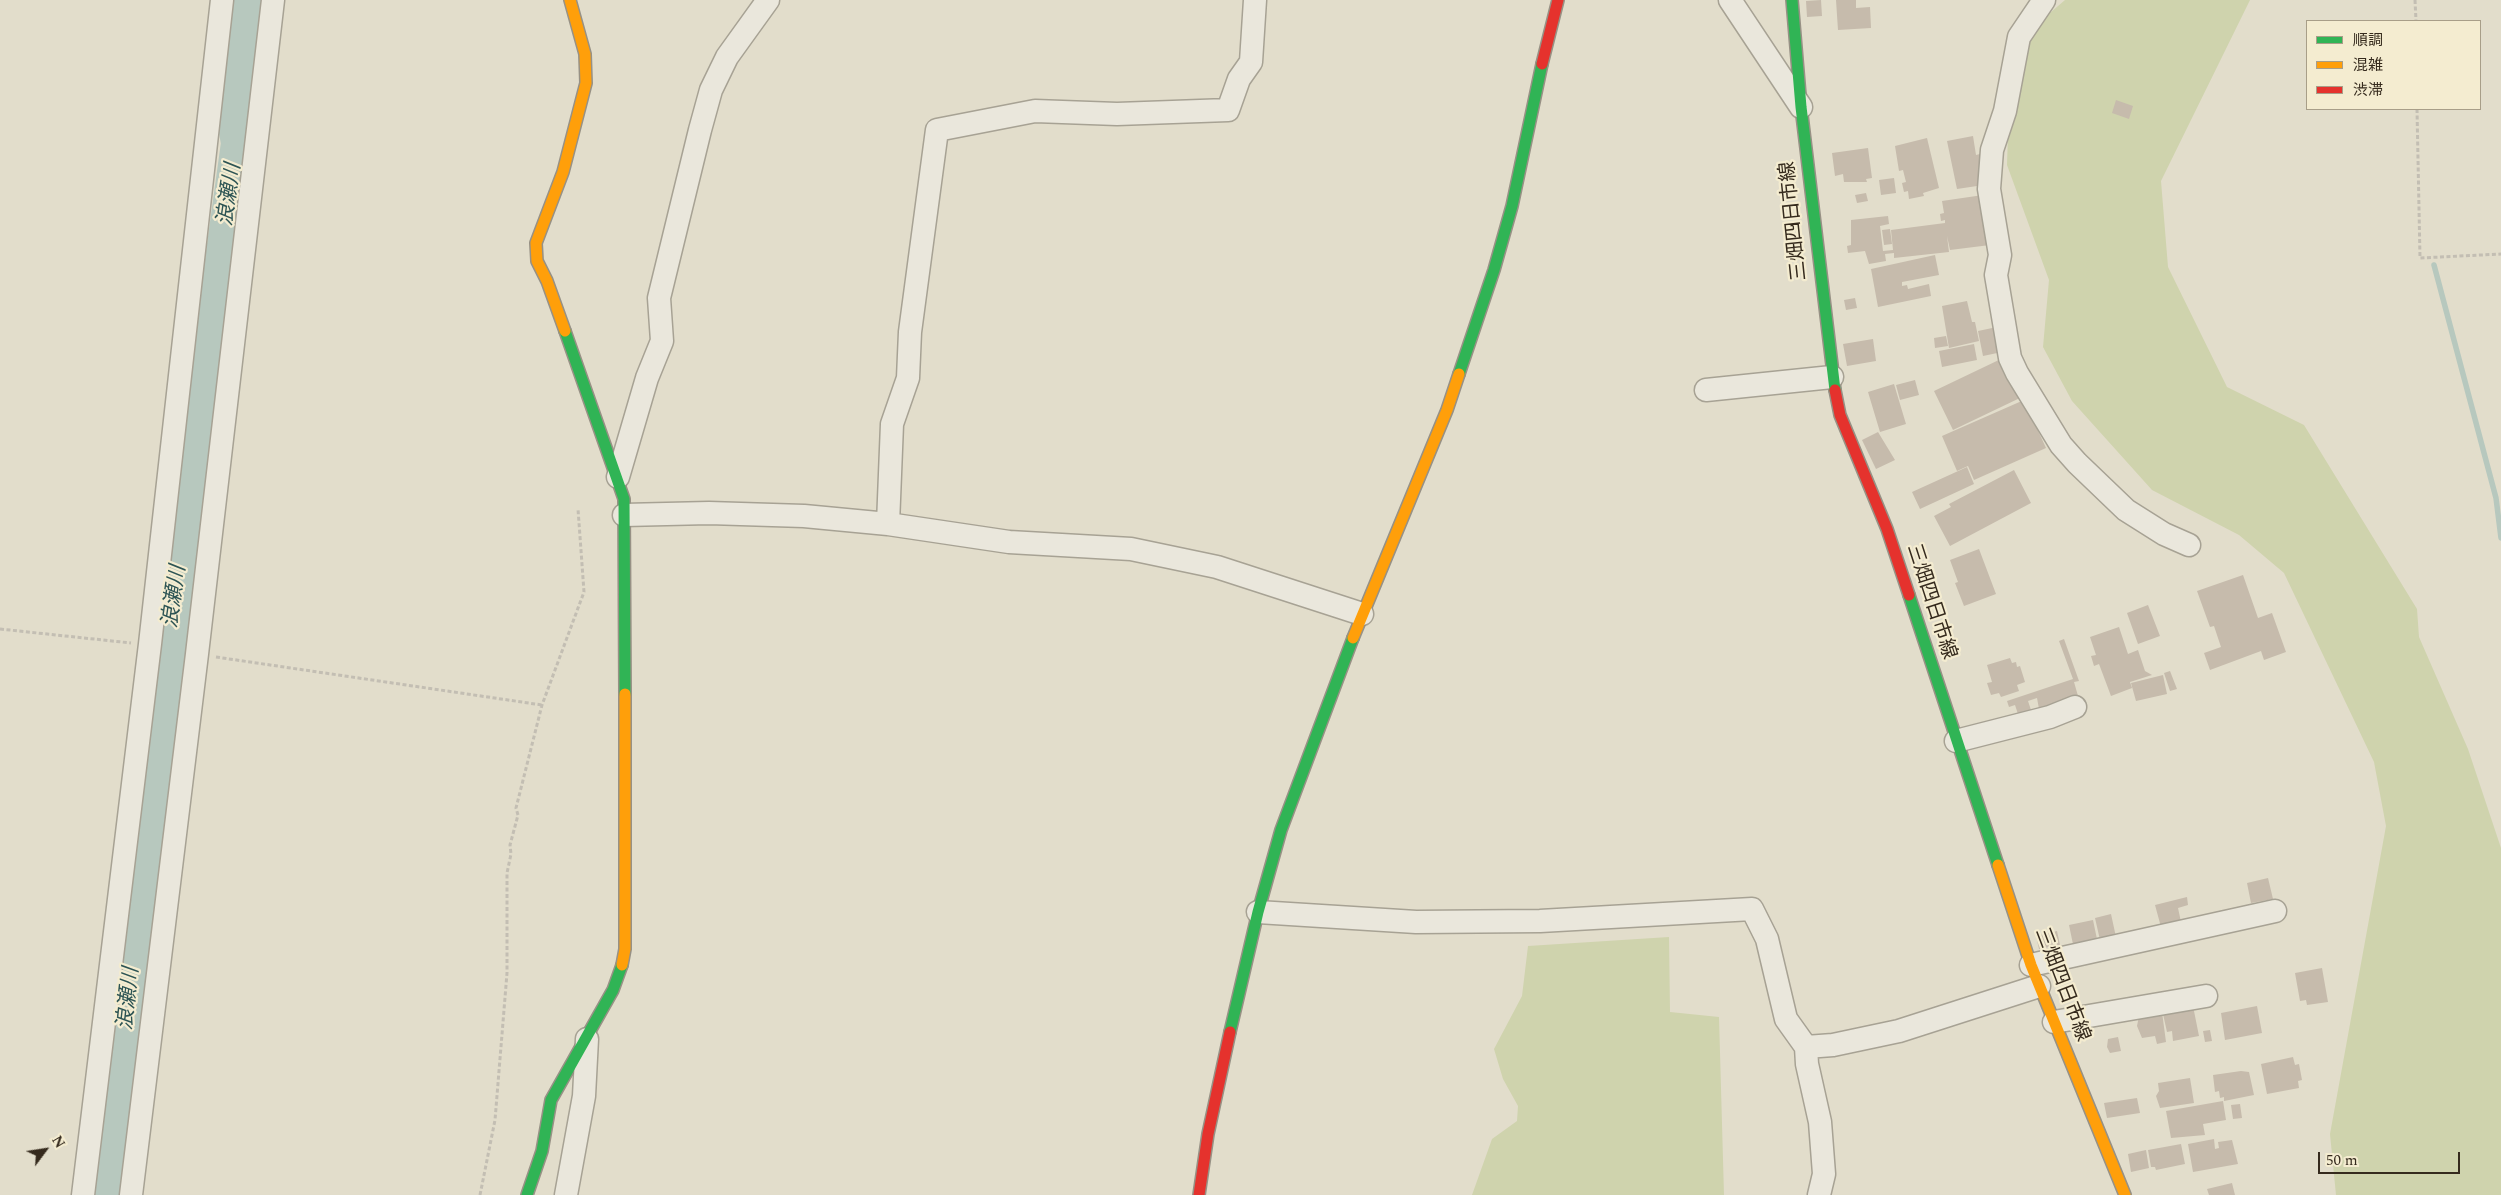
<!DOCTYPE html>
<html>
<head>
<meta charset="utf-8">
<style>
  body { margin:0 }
  #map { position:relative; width:2501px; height:1195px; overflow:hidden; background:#e2ddcb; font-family:Spectral,"Noto Sans JP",serif }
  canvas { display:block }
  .legend { position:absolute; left:2306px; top:20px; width:175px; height:90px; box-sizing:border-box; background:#f4ecd0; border:1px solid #a89e88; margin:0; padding:6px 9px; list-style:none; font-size:15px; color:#352a1d }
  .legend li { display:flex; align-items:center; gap:10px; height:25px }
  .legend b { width:25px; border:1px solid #a89e88 }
  .north { position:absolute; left:20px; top:1125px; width:50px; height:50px; -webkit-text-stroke:4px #f4ecd0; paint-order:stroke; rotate:59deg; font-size:14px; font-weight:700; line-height:20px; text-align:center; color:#352a1d }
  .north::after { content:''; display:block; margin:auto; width:18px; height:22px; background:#352a1d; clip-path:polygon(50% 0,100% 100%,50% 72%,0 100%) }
  .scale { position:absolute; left:2318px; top:1152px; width:142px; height:22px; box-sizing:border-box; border:2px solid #352a1d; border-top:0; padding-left:6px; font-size:15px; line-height:18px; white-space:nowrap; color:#352a1d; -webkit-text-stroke:4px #f4ecd0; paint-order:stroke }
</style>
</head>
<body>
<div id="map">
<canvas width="2501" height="1195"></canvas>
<ul class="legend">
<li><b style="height:6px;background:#30b455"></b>順調</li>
<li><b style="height:6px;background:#ff9f0a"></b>混雑</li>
<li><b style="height:6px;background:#e5322d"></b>渋滞</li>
</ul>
<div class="north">N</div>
<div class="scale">50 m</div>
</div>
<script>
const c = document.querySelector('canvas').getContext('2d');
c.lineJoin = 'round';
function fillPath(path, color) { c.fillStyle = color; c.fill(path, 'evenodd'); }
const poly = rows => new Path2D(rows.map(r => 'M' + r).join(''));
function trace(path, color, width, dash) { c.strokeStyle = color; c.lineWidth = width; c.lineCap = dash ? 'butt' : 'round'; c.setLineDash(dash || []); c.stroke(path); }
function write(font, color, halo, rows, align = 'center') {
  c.font = font + ' Spectral,"Noto Sans JP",serif'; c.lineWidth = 4.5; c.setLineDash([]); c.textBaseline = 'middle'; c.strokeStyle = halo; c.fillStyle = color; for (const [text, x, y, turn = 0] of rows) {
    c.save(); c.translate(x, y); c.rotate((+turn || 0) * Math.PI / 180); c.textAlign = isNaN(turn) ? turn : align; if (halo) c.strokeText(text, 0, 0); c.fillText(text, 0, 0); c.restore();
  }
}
fillPath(poly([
  [2065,0,2250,0,2161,181,2168,267,2227,387,2304,425,2417,609,2419,637,2468,749,2501,848,2501,1195,2336,1195,2330,1134,2386,826,2374,762,2284,573,2239,535,2152,490,2072,401,2043,347,2049,280,2007,165,2010,70,2044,18],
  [1669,937,1670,1012,1719,1017,1724,1195,1472,1195,1492,1139,1517,1121,1518,1106,1503,1079,1494,1049,1522,996,1528,946]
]), '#cfd3ad');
trace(poly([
  [2434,265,2496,498,2501,538]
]), '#b7c8be', 5.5);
trace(poly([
  [109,1195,170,638,238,143,233,115,250,0]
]), '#b7c8be', 34);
fillPath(poly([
  [1821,0,1822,16,1807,17,1806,1],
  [1836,0,1856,0,1856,8,1870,7,1871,28,1838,30],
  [2116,100,2133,106,2129,119,2112,113],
  [1973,136,1976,155,1980,154,1983,181,1977,182,1977,186,1957,189,1947,141],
  [1927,138,1939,188,1923,193,1924,196,1909,199,1908,191,1904,192,1902,183,1906,182,1903,170,1899,171,1895,146],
  [1868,148,1872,178,1866,179,1867,182,1844,182,1843,174,1835,176,1832,153],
  [1894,178,1896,193,1881,195,1879,180],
  [1866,193,1868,201,1857,203,1855,195],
  [1983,195,1990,245,1950,250,1947,236,1949,252,1894,258,1894,253,1885,254,1886,261,1869,264,1865,251,1848,253,1847,246,1851,245,1851,220,1888,216,1889,224,1880,226,1883,251,1893,250,1891,230,1945,223,1945,220,1941,221,1940,214,1944,213,1942,201],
  [1890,229,1892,244,1884,245,1882,230],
  [1935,255,1939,275,1902,282,1902,286,1907,285,1908,289,1929,284,1931,296,1878,307,1871,269],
  [1855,298,1857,308,1846,310,1844,300],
  [1967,301,1972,322,1975,322,1979,341,1949,348,1942,306],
  [1997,327,2002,352,1983,356,1978,331],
  [1946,336,1948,346,1935,348,1934,338],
  [1873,339,1876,361,1847,366,1843,344],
  [1974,344,1977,360,1942,367,1939,351],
  [2003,358,2022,397,1953,430,1934,391],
  [1915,380,1919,395,1900,400,1896,385],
  [1894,384,1906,424,1880,432,1868,392],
  [2024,400,2046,448,1974,480,1968,466,1957,471,1942,436],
  [1878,432,1895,460,1876,469,1862,440],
  [1967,467,1974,484,1920,509,1912,492],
  [2014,470,2031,503,1950,546,1934,516,1951,507,1949,504],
  [1979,549,1996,594,1964,606,1955,583,1958,582,1950,560],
  [2243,575,2258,618,2272,613,2286,652,2264,660,2261,651,2210,670,2204,653,2221,647,2214,626,2210,627,2197,591],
  [2148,605,2160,636,2138,644,2127,613],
  [2119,627,2128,654,2138,650,2145,671,2152,675,2130,682,2132,688,2111,696,2099,664,2094,666,2091,656,2096,655,2090,637],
  [2064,639,2079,681,2074,682,2078,696,2039,709,2037,698,2028,701,2032,713,2019,717,2015,705,2009,707,2007,701,2073,679,2059,641],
  [2010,658,2012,663,2016,662,2017,667,2020,666,2025,682,2017,685,2019,691,2001,697,1999,693,1991,695,1987,683,1992,682,1987,665],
  [2170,671,2177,689,2170,691,2164,673],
  [2163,675,2167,694,2136,701,2131,683],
  [2268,878,2273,899,2251,903,2247,883],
  [2187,897,2188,905,2178,908,2181,922,2161,927,2155,905],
  [2111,914,2116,937,2100,940,2095,918],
  [2093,920,2098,944,2074,949,2069,925],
  [2057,931,2060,945,2039,949,2036,936],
  [2322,968,2328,1002,2307,1005,2306,1000,2300,1001,2295,973],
  [2193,1006,2199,1036,2173,1041,2172,1031,2167,1032,2163,1014],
  [2257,1006,2262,1033,2225,1040,2221,1013],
  [2162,1012,2166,1042,2157,1044,2155,1036,2142,1038,2137,1026,2139,1016],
  [2210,1030,2212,1041,2205,1042,2203,1031],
  [2118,1037,2121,1051,2110,1053,2107,1047,2108,1039],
  [2293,1057,2295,1065,2299,1064,2302,1080,2298,1081,2299,1088,2267,1094,2261,1064],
  [2241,1071,2249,1072,2254,1095,2224,1101,2224,1097,2220,1098,2219,1091,2215,1092,2213,1075],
  [2190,1078,2194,1103,2160,1108,2156,1096,2159,1091,2158,1083],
  [2137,1098,2140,1113,2107,1118,2104,1103],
  [2223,1101,2226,1120,2203,1124,2205,1135,2171,1138,2166,1111],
  [2240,1104,2242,1118,2233,1119,2231,1105],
  [2214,1139,2215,1149,2219,1148,2218,1142,2232,1140,2238,1164,2193,1172,2188,1144],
  [2181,1144,2185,1164,2156,1170,2155,1167,2151,1167,2148,1150],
  [2146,1150,2149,1168,2131,1172,2128,1154],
  [2232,1183,2235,1195,2209,1195,2207,1189]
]), '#c6bbac');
const street = poly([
  [1730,0,1801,107],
  [2044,0,2019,37,2005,111,1992,150,1989,189,2000,255,1996,275,2010,358,2017,373,2061,445,2077,463,2126,510,2164,534,2189,545],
  [1706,390,1832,377],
  [618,477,647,378,662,341,659,298,700,130,711,90,727,57,768,0],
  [624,515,709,513,804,516,888,524,1009,542,1131,549,1217,567,1362,614],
  [888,524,892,424,908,378,910,332,937,130,1035,111,1117,114,1228,110,1239,79,1251,62,1255,0],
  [1956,741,2050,717,2075,707],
  [1258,912,1416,922,1540,921,1752,909,1767,939,1786,1019,1806,1047,1807,1064,1820,1122,1824,1174,1819,1195],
  [2031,965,2275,911],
  [2054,1022,2206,996],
  [1806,1047,1833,1045,1899,1031,2039,986],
  [83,1195,150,644,222,0],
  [131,1195,197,654,273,0],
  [566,1195,584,1096,587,1039]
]);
const fast = poly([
  [1792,0,1801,107,1835,390],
  [565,331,624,499,625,694],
  [1459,374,1494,270,1512,206,1542,64],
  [1909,595,1998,865],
  [1230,1032,1258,912,1281,830,1353,638],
  [527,1195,542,1151,551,1100,613,990,622,965]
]);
const slow = poly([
  [565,331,547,281,537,261,536,243,563,172,586,83,585,54,570,0],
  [1353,638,1447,410,1459,374],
  [1998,865,2031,965,2125,1195],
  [622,965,625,949,625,694]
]);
const jam = poly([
  [1542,64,1558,0],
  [1835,390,1840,415,1887,529,1909,595],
  [1199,1195,1208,1134,1230,1032]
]);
trace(street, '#a7a294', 25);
trace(fast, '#979185', 14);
trace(slow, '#979185', 14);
trace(jam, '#979185', 14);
trace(poly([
  [2415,0,2416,21],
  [2417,109,2420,258,2501,254],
  [0,629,131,643],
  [216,657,542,705],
  [480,1195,495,1120,507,973,507,873,511,854,510,845,518,815,516,808,542,705,584,592,578,509]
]), '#c3beb3', 3, [4, 2.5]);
trace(street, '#eae7dc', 22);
trace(fast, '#30b455', 11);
trace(slow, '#ff9f0a', 11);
trace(jam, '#e5322d', 11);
write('20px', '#352a1d', '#f4ecd0', [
  ["三畑四日市線",1795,221,-96],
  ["三畑四日市線",1930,602,72],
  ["三畑四日市線",2061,985,69]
]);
write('italic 21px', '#2d5454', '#f4ecd0', [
  ["浪瀬川",231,195,-82],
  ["浪瀬川",176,597,-82],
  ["浪瀬川",130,999,-84]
]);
</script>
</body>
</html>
